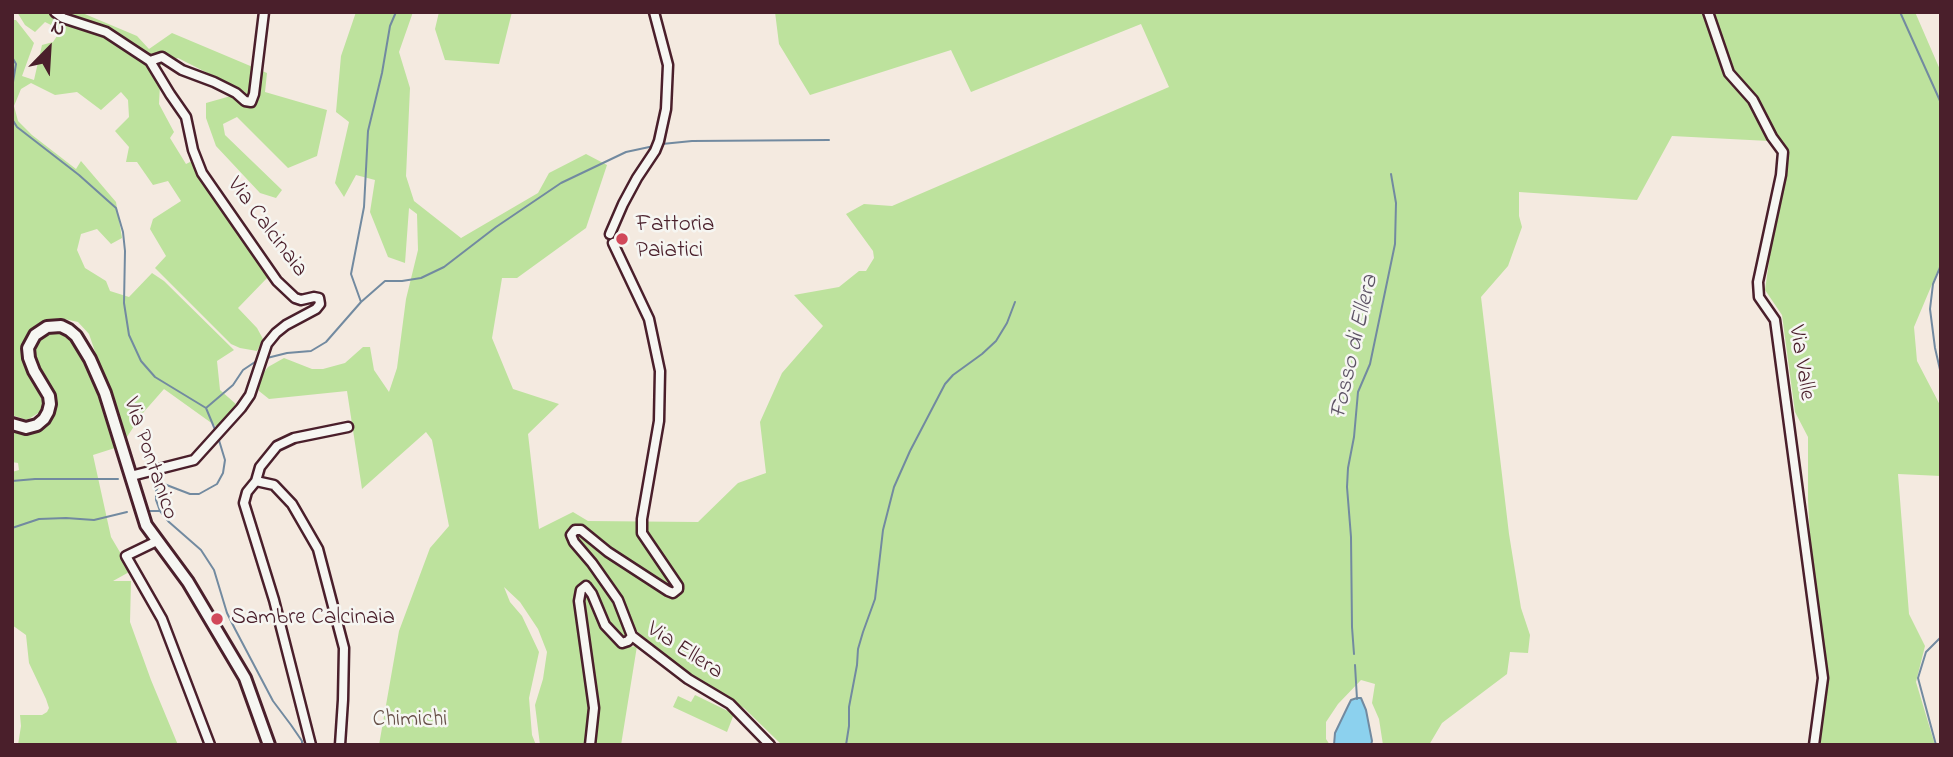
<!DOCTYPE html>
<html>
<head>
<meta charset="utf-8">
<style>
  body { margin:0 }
  #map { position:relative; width:1953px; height:757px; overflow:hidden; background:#f4eae0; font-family:"Indie Flower",sans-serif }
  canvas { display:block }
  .frame { position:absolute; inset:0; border:14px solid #4a1f2b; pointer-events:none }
  .north { position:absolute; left:14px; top:14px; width:70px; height:70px; -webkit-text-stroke:5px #f6f6f2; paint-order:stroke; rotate:24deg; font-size:19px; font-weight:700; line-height:28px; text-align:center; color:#4a1f2b }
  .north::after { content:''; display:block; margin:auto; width:24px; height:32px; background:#4a1f2b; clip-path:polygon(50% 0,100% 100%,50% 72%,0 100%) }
</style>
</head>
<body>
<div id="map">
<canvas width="1953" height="757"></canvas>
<div class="frame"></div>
<div class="north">N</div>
</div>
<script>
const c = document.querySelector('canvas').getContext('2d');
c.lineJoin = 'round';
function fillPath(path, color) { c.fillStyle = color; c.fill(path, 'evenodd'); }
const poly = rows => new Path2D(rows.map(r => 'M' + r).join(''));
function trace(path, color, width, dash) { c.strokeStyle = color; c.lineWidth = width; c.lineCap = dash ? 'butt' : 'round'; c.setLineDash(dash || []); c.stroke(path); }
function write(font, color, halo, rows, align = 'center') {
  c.font = font + ' "Indie Flower",sans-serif'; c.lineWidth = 5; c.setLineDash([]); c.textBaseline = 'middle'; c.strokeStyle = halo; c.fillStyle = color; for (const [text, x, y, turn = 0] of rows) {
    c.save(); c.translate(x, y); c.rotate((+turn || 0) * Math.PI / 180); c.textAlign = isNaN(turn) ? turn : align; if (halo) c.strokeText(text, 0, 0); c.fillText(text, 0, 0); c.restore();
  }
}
fillPath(poly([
  [17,12,80,12,137,36,149,49,172,33,267,73,265,92,327,110,317,156,288,168,237,117,223,124,225,135,282,190,276,198,260,193,216,146,206,118,206,103,245,92,178,58,161,64,159,104,174,132,170,138,186,164,194,160,221,210,268,277,238,308,257,328,263,339,257,351,240,348,231,344,155,268,166,256,150,229,153,219,181,201,168,181,153,185,137,162,126,162,129,147,115,131,129,117,128,100,121,92,101,110,77,92,55,95,31,83,21,89,14,106,18,121,32,135,76,169,81,161,116,202,122,238,111,244,97,229,81,234,77,250,85,268,106,281,110,291,129,297,152,273,164,281,234,350,217,361,220,390,237,405,217,427,164,389,142,414,125,440,89,334,78,322,60,318,37,324,26,336,23,349,26,368,42,400,43,410,27,420,12,415,12,20,16,20,34,43,22,76,34,80,42,45,53,42,61,30,45,22,35,32,25,25],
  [356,12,413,12,399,52,410,88,406,176,414,201,461,238,538,193,549,173,586,154,607,165,586,228,517,278,502,278,492,338,513,389,559,404,528,434,539,529,573,512,588,521,698,522,738,483,766,473,760,422,782,373,823,326,794,295,839,287,859,271,866,271,874,258,873,251,846,214,864,204,892,206,1169,87,1141,24,971,92,951,50,810,95,779,44,775,12,1915,12,1941,72,1941,263,1914,327,1917,361,1941,407,1941,476,1898,474,1909,614,1925,646,1916,682,1935,745,1815,745,1820,725,1808,500,1808,437,1795,412,1782,315,1765,290,1785,148,1773,128,1769,141,1672,136,1637,200,1519,192,1519,216,1522,227,1508,266,1481,297,1509,534,1521,608,1530,635,1528,653,1510,652,1507,674,1442,723,1429,745,1383,745,1379,719,1372,703,1375,684,1361,680,1338,704,1326,722,1326,739,1330,745,782,745,744,708,696,683,631,626,626,626,625,635,618,642,620,648,637,646,621,745,540,745,535,705,543,679,547,652,538,629,520,602,504,587,510,602,522,616,539,652,529,698,532,735,536,745,379,745,399,631,430,548,449,526,432,440,426,432,362,489,347,391,269,399,259,391,259,379,268,367,284,358,312,369,323,369,345,363,363,347,370,347,374,370,389,392,397,368,406,299,418,250,417,214,409,208,405,263,388,257,370,212,375,180,356,175,344,197,335,183,349,122,336,112,341,56],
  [439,12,512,12,499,64,445,60,435,29],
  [48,332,64,333,75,341,85,354,90,374,118,447,93,455,111,537,131,571,113,581,131,581,130,622,151,680,178,745,18,745,21,726,20,715,42,715,47,712,49,708,46,699,29,663,26,635,12,625,12,472,19,470,18,463,12,462,12,428,30,432,45,427,54,413,56,396,40,374,30,348,37,337],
  [695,695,734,714,727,732,673,707,678,696,691,702]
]), '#bde29d');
const water = poly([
  [1357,698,1361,698,1366,710,1372,741,1371,745,1334,745,1335,733,1348,706,1351,700,1357,698]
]);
fillPath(water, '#8cd1ee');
trace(water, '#728aa0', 2);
trace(poly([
  [1900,12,1941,103],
  [12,57,16,64,12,88],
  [12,119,17,127,79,175,116,208,123,232,125,251,124,303,129,335,141,361,155,377,206,408,216,432],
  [662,144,692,141,829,140],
  [1941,265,1933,284,1930,309,1935,348,1941,374],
  [361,302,385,281,402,281,421,278,444,267,496,227,561,183,626,152,654,146],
  [267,358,287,353,311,351,326,342,361,302,351,274,364,207,368,131,382,73,390,26,396,12],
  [206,408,233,385,243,370,258,360],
  [218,437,225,460,223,473,217,484,199,494,190,494,164,484,159,485,156,491,156,500,160,511,169,522,201,550,214,570,227,613,235,629,273,701,291,725,302,741,302,745],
  [12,481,35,479,118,479],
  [150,511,160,511],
  [12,528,39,519,66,518,94,520,127,512],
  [1354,654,1352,627,1351,537,1347,487,1348,468,1354,437,1358,392,1370,364,1395,244,1396,203,1391,174],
  [1355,665,1357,699],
  [846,745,849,726,849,707,857,665,858,649,863,632,875,599,883,530,894,487,910,451,945,384,953,375,982,354,996,341,1007,323,1015,302],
  [1936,745,1918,678,1926,652,1941,637]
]), '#728aa0', 2);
const street = poly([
  [55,12,63,18,106,32,150,61,170,94,186,117,193,150,202,173,277,281,295,298,301,300,314,297,319,298,320,304,316,309,286,325,276,333,267,344,250,395,241,408,194,460,131,476],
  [1708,12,1729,73,1753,100,1772,137,1783,152,1781,175,1758,282,1759,297,1775,320,1823,678,1814,745],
  [150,61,162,57,182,70,214,82,236,93,245,101,251,102,254,94,264,12],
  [610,234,623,204,637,178,655,151,659,141,666,109,668,65,654,12],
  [613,243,649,319,660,371,659,421,642,519,642,533,678,586,678,589,673,593,668,591,608,552,581,530,575,530,571,535,574,542,592,563,618,600,632,636],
  [256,481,260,467,277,446,294,438,348,427],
  [157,541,126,556,162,619,210,745],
  [632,636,688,679,730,704,770,745],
  [311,745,274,600,244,503,247,492,256,481,274,485,292,504,318,549,344,648,343,700,340,745],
  [590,745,594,708,579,601,581,590,586,586,592,594,605,625,622,643,628,641,632,636]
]);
const secondary = poly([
  [12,424,26,428,37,425,44,419,48,412,50,404,49,396,34,371,29,358,28,348,35,335,47,327,61,326,69,330,76,336,90,359,105,393,146,525,188,582,245,678,269,745]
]);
trace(street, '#4a1f2b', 13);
trace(secondary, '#4a1f2b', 16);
trace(street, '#f6f6f2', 8);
trace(secondary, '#f6f6f2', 10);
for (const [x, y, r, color] of [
  [622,239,7,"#d1495b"],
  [217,619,7,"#d1495b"]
]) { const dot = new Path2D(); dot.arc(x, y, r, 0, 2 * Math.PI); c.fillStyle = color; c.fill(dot); trace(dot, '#f6f6f2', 2.5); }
write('23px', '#4a1f2b', '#f6f6f2', [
  ["Fattoria",636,226],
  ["Paiatici",636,252],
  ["Sambre Calcinaia",231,619]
], 'left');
write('23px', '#4a1f2b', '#f6f6f2', [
  ["Via Calcinaia",266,228,53],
  ["Via Valle",1800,363,81],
  ["Via Pontanico",149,459,71],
  ["Via Ellera",684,652,33]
]);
write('23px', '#675048', '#f6f6f2', [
  ["Chimichi",410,721]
]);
write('italic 24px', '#5e5466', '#f6f6f2', [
  ["Fosso di Ellera",1356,347,-77]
]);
</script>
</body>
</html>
